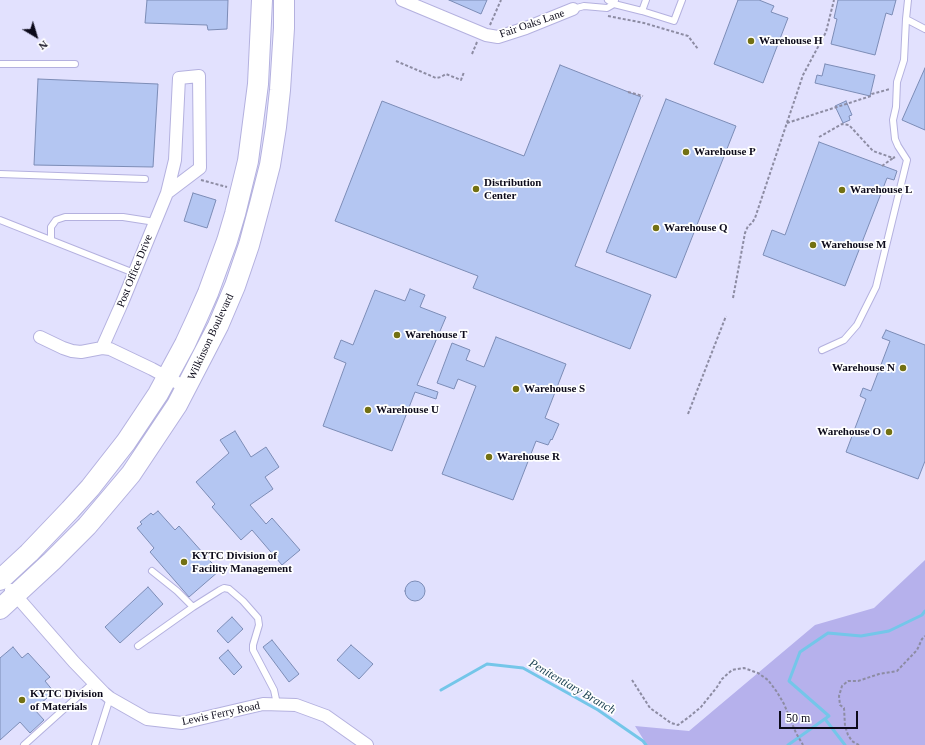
<!DOCTYPE html>
<html>
<head>
<meta charset="utf-8">
<style>
  body { margin:0 }
  #map { position:relative; width:925px; height:745px; overflow:hidden; background:#e2e1fe; font-family:"Times New Roman",serif }
  canvas { display:block }
  .north { position:absolute; left:16px; top:16px; width:40px; height:40px; -webkit-text-stroke:3px #fff; paint-order:stroke; rotate:142deg; font-size:11px; font-weight:700; line-height:16px; text-align:center; color:#0c0a1a }
  .north::after { content:''; display:block; margin:auto; width:14px; height:18px; background:#0c0a1a; clip-path:polygon(50% 0,100% 100%,50% 72%,0 100%) }
  .scale { position:absolute; left:779px; top:711px; width:79px; height:18px; box-sizing:border-box; border:2px solid #0c0a1a; border-top:0; padding-left:5px; font-size:12px; line-height:14px; white-space:nowrap; color:#0c0a1a; -webkit-text-stroke:3px #fff; paint-order:stroke }
</style>
</head>
<body>
<div id="map">
<canvas width="925" height="745"></canvas>
<div class="north">N</div>
<div class="scale">50 m</div>
</div>
<script>
const c = document.querySelector('canvas').getContext('2d');
c.lineJoin = 'round';
function fillPath(path, color) { c.fillStyle = color; c.fill(path, 'evenodd'); }
const poly = rows => new Path2D(rows.map(r => 'M' + r).join(''));
function trace(path, color, width, dash) { c.strokeStyle = color; c.lineWidth = width; c.lineCap = dash ? 'butt' : 'round'; c.setLineDash(dash || []); c.stroke(path); }
function write(font, color, halo, rows, align = 'center') {
  c.font = font + ' "Times New Roman",serif'; c.lineWidth = 3.5; c.setLineDash([]); c.textBaseline = 'middle'; c.strokeStyle = halo; c.fillStyle = color; for (const [text, x, y, turn = 0] of rows) {
    c.save(); c.translate(x, y); c.rotate((+turn || 0) * Math.PI / 180); c.textAlign = isNaN(turn) ? turn : align; if (halo) c.strokeText(text, 0, 0); c.fillText(text, 0, 0); c.restore();
  }
}
fillPath(poly([
  [925,560,925,745,647,745,635,726,689,731,815,625,874,608]
]), '#b6b1ec');
trace(poly([
  [441,690,487,664,523,668,598,710,643,741,646,745],
  [825,719,845,745],
  [788,745,829,716,789,681,800,652,828,633,861,636,889,631,922,615,925,611]
]), '#74c6e9', 3);
const building = poly([
  [147,0,228,0,227,29,208,30,207,25,145,23,147,0],
  [449,0,487,0,481,14,449,0],
  [738,0,759,0,774,6,771,12,788,18,763,83,714,64,738,0],
  [838,0,896,0,892,15,886,13,875,55,831,44,837,19,834,18,838,0],
  [825,64,875,75,870,96,815,83,817,75,822,76,825,64],
  [560,65,641,97,575,266,651,295,630,349,473,288,478,276,335,221,382,101,524,156,560,65],
  [925,68,925,130,902,120,925,68],
  [38,79,158,84,153,167,34,165,38,79],
  [666,99,736,126,676,278,606,252,666,99],
  [846,101,852,115,849,116,850,120,843,123,835,106,846,101],
  [819,142,897,171,894,180,887,178,845,286,763,255,772,230,785,235,819,142],
  [193,193,216,200,207,228,184,221,193,193],
  [410,289,425,295,420,307,446,317,417,385,438,392,436,399,415,392,392,451,323,426,346,363,334,358,341,340,353,345,375,290,405,301,410,289],
  [886,330,925,345,925,461,918,479,846,452,866,399,860,396,863,388,871,391,890,341,882,338,886,330],
  [496,337,566,364,545,418,559,424,552,440,551,439,548,445,536,441,513,500,442,474,476,386,458,379,454,389,437,383,452,343,470,350,466,360,484,367,496,337],
  [235,431,251,457,266,447,279,467,265,477,273,489,250,505,266,524,272,518,300,550,282,565,252,530,241,540,212,507,215,504,196,482,229,453,220,440,235,431],
  [158,511,175,530,179,526,219,571,189,597,150,552,154,548,137,528,142,524,140,522,145,518,151,513,153,515,158,511],
  '405 591a10 10 0 1 1 20 0a10 10 0 1 1-20 0Z',
  [148,587,163,604,120,643,105,627,148,587],
  [232,617,243,629,228,643,217,631,232,617],
  [272,640,299,674,289,682,263,647,272,640],
  [351,645,373,664,359,679,337,660,351,645],
  [13,647,22,658,28,653,50,677,45,681,54,692,34,709,44,720,30,733,20,722,0,740,0,658,13,647],
  [228,650,242,667,234,675,219,658,228,650]
]);
fillPath(building, '#b4c6f2');
trace(building, '#7c8cb6', 1);
const service = poly([
  [608,0,614,4,642,11],
  [646,0,642,11,674,21,682,0],
  [908,0,906,19,925,29],
  [573,9,584,6,607,8,614,4,615,0],
  [0,64,75,64],
  [0,174,145,179],
  [0,220,134,273],
  [51,240,51,227,56,220,65,217,123,217,155,222],
  [822,350,844,340,857,325,876,287,907,160,898,146,895,139,893,120,896,107,897,82,904,60,906,19],
  [152,571,177,591,193,607],
  [138,646,193,607,220,590,224,588,229,589,243,601,258,618,259,625,253,645,253,650,274,690,277,704],
  [24,745,93,683],
  [95,745,110,698]
]);
const minor = poly([
  [402,0,486,35,498,37,526,28,573,9],
  [40,337,63,348,72,351,81,352,102,348,110,349,152,369,187,388],
  [102,348,122,303,167,193,175,160,179,78,199,76,200,168,167,193],
  [11,590,74,662,104,693,110,698,147,719,182,723,263,704,296,705,326,716,367,745]
]);
const trunk = poly([
  [0,580,29,553,70,510,90,488,126,442,158,394,185,344,197,318,208,293,227,241,235,214,248,161,258,84,262,0],
  [0,609,52,561,87,526,131,474,177,405,218,326,235,286,249,245,260,204,270,165,276,127,280,90,284,28,284,0]
]);
trace(service, '#b4b1df', 8);
trace(minor, '#b4b1df', 14);
trace(trunk, '#b4b1df', 22);
trace(poly([
  [608,16,644,23,688,36,698,49],
  [490,25,501,0],
  [472,54,477,42],
  [396,61,436,78,441,77,446,74,461,80,464,72],
  [628,92,643,96],
  [787,123,871,96,872,94,890,89],
  [819,137,842,124,849,125,873,151,893,158,895,157],
  [882,166,893,158],
  [201,180,227,187],
  [733,298,745,233,748,226,752,223,755,218,803,75,826,32,834,0],
  [688,414,726,316],
  [632,680,650,708,671,723,678,725,689,717,701,707,717,687,722,679,732,670,744,668,758,673,768,680,777,692,784,704,796,733,803,745],
  [859,745,852,741,848,735,845,726,844,708,840,705,839,696,842,686,848,681,858,681,879,674,897,671,917,650,922,639,925,636]
]), '#8d8ca3', 2, [3, 2]);
trace(service, '#fff', 6);
trace(minor, '#fff', 12);
trace(trunk, '#fff', 20);
for (const [x, y, r, color] of [
  [751,41,4,"#737113"],
  [686,152,4,"#737113"],
  [476,189,4,"#737113"],
  [842,190,4,"#737113"],
  [656,228,4,"#737113"],
  [813,245,4,"#737113"],
  [397,335,4,"#737113"],
  [903,368,4,"#737113"],
  [516,389,4,"#737113"],
  [368,410,4,"#737113"],
  [889,432,4,"#737113"],
  [489,457,4,"#737113"],
  [184,562,4,"#737113"],
  [22,700,4,"#737113"]
]) { const dot = new Path2D(); dot.arc(x, y, r, 0, 2 * Math.PI); c.fillStyle = color; c.fill(dot); trace(dot, '#fff', 1.5); }
write('11px', '#0c0a1a', '#fff', [
  ["Fair Oaks Lane",532,24,-19],
  ["Post Office Drive",135,271,-68],
  ["Wilkinson Boulevard",211,337,-65],
  ["Lewis Ferry Road",221,714,-12]
]);
write('bold 11px', '#0c0a1a', '#fff', [
  ["Warehouse H",759,41],
  ["Warehouse P",694,152],
  ["Distribution",484,183],
  ["Center",484,196],
  ["Warehouse L",850,190],
  ["Warehouse Q",664,228],
  ["Warehouse M",821,245],
  ["Warehouse T",405,335],
  ["Warehouse N",895,368,"right"],
  ["Warehouse S",524,389],
  ["Warehouse U",376,410],
  ["Warehouse O",881,432,"right"],
  ["Warehouse R",497,457],
  ["KYTC Division of",192,556],
  ["Facility Management",192,569],
  ["KYTC Division",30,694],
  ["of Materials",30,707]
], 'left');
write('italic 12px', '#1f4454', '#fff', [
  ["Penitentiary Branch",572,687,30]
]);
</script>
</body>
</html>
